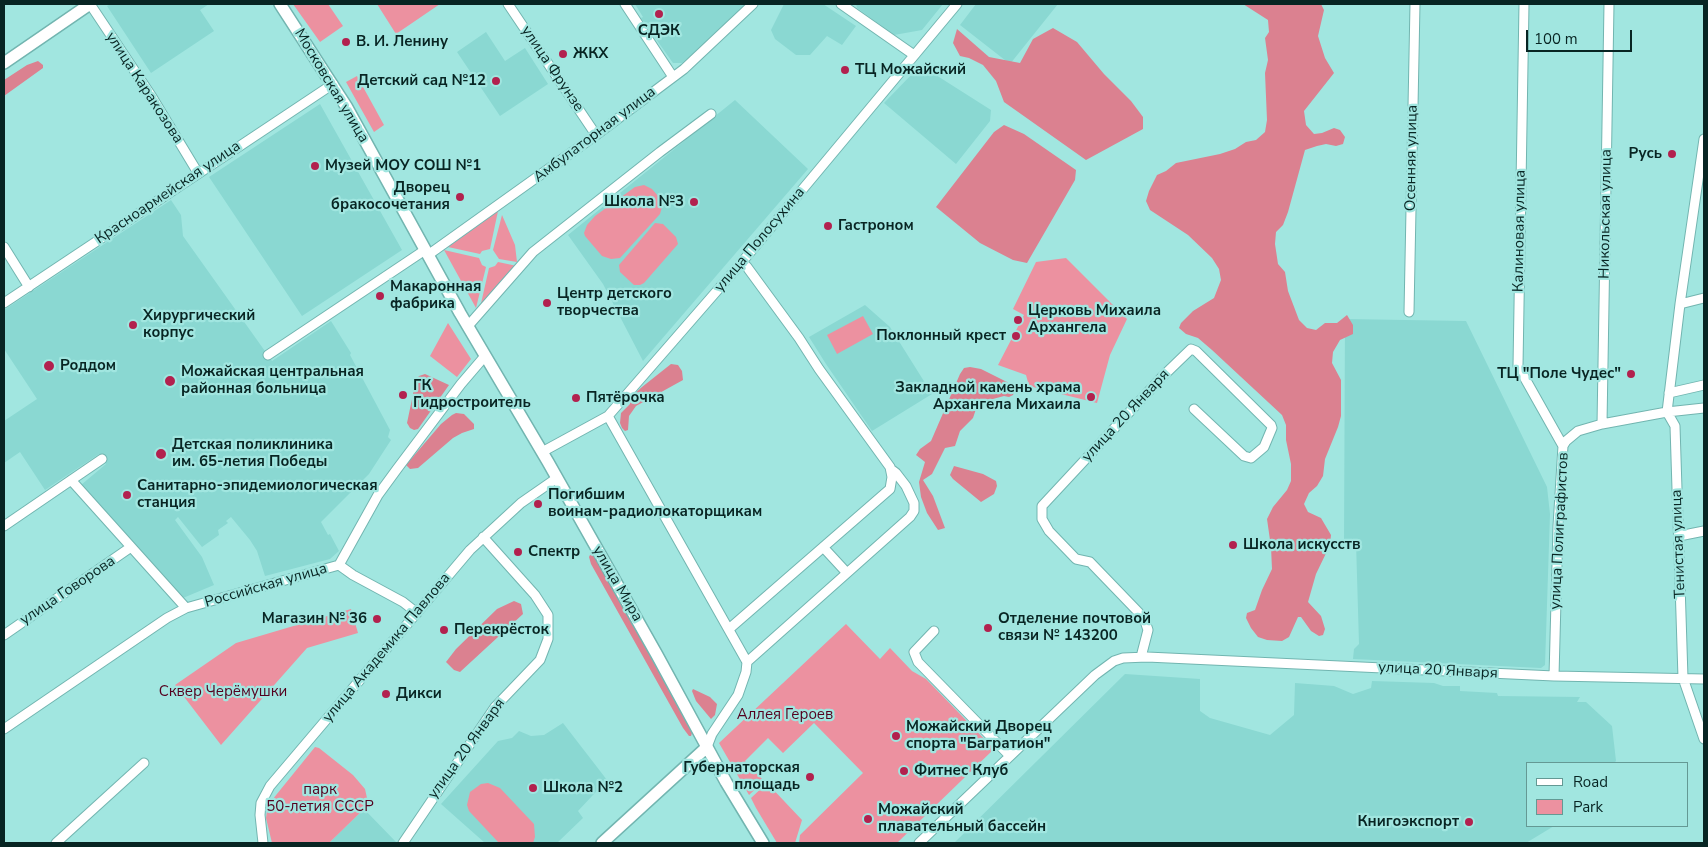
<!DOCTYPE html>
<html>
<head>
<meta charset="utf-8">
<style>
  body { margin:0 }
  #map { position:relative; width:1708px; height:847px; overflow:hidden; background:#a1e6e0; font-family:"Nunito Sans",sans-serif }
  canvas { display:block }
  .frame { position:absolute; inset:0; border:5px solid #082523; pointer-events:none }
  .legend { position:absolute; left:1526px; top:762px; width:162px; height:65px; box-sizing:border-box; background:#a1e6e0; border:1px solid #649994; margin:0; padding:6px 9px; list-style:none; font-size:15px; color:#082523 }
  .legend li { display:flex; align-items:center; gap:10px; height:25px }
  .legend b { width:25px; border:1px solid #649994 }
  .scale { position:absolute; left:1526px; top:30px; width:106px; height:22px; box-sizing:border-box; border:2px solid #082523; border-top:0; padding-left:6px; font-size:15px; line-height:18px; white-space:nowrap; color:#082523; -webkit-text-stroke:4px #a1e6e0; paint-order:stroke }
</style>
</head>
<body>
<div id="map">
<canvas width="1708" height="847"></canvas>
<div class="frame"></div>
<ul class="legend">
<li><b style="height:6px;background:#fff"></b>Road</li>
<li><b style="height:14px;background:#ec91a0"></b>Park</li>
</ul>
<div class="scale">100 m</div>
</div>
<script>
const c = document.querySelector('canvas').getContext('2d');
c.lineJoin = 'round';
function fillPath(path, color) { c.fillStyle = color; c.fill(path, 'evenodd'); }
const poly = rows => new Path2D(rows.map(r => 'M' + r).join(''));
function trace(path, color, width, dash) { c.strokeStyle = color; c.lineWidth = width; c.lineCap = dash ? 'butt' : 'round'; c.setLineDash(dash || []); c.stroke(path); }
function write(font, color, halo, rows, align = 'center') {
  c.font = font + ' "Nunito Sans",sans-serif'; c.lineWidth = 4.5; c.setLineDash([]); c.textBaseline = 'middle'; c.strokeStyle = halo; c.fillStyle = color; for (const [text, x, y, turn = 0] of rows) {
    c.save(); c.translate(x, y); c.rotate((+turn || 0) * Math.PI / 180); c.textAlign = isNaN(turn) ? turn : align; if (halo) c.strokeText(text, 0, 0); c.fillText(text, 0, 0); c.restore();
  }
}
fillPath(poly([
  [111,4,209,4,200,10,214,31,151,73,107,6],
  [635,4,747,4,698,50,682,63,673,63,641,18,643,17],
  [784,4,823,4,856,26,842,45,827,36,810,55,796,55,775,39,771,30],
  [856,4,943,4,922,30,894,35,857,8],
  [976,4,1058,4,1010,64,960,25],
  [486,32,505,61,525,48,548,84,500,116,457,52],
  [928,70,991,110,990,121,956,164,884,103,913,73],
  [735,100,808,169,643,361,603,284,568,235],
  [320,104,402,250,302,316,209,177],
  [171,200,181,215,183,236,272,361,331,321,351,353,350,355,390,430,388,437,391,440,369,474,321,522,328,535,330,534,339,551,330,559,265,576,257,551,250,540,231,517,226,521,228,523,218,530,219,535,202,547,178,517,175,520,202,557,214,585,183,598,81,485,106,464,99,454,45,490,20,452,4,463,4,421,37,399,4,349,4,310],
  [865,305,890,327,932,394,872,431,826,364,809,337],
  [1345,319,1466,321,1547,487,1550,514,1545,665,1541,668,1353,659,1354,649,1359,644,1356,542,1344,541],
  [1125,674,1200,679,1200,711,1210,718,1270,735,1294,715,1295,683,1334,686,1353,694,1371,688,1372,681,1434,683,1443,686,1460,686,1460,691,1497,693,1498,696,1580,697,1577,702,1586,702,1612,726,1616,761,1614,763,1527,763,1527,826,1554,826,1526,843,954,843],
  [563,723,607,780,578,811,583,818,557,843,485,843,441,804,498,741,512,738,519,731,531,736,544,735],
  [364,809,397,843,329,843]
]), '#8ad8d2');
fillPath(poly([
  [293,4,328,4,343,26,320,42],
  [377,4,440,4,396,34],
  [357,76,384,125,374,132,346,82],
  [644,185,652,189,658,196,662,207,660,214,620,258,611,259,602,256,585,236,584,233,587,225,595,216,635,187],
  [498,211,490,249,482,251,480,254,448,247],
  [502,215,515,245,517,262,499,259,493,250],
  [655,223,663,224,676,237,678,244,644,283,640,285,634,285,620,272,619,265],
  [444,250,479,258,482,265,486,267,476,308],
  [1066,258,1127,319,1110,355,1097,403,1029,386,1026,375,998,365,1024,315,1013,309,1036,262],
  [498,262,517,266,480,308,489,268,495,266],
  [863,316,873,334,837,354,827,335],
  [448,323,471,359,457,377,430,356],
  [351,609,358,633,307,648,221,745,175,685,236,643],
  [846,624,880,659,890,648,912,671,926,679,994,749,897,843,799,843,800,835,863,773,814,723,783,753,768,738,745,761,764,781,749,795,719,743],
  [315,747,319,748,353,775,365,789,367,798,364,809,329,843,272,843,266,818,268,805],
  [488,783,500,788,534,824,535,837,533,843,499,843,469,811,467,805,470,792,481,784],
  [767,783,802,820,795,843,777,843,756,808,751,798]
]), '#ec91a0');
fillPath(poly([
  [1243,4,1321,4,1324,10,1318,36,1325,58,1334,73,1304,111,1306,125,1314,134,1322,133,1334,128,1340,130,1345,137,1343,144,1336,146,1326,144,1317,146,1305,150,1288,212,1283,225,1276,232,1275,244,1278,264,1285,272,1288,291,1299,320,1307,328,1316,330,1325,323,1337,323,1347,315,1353,325,1353,334,1340,340,1333,352,1332,363,1341,380,1341,416,1338,427,1325,459,1323,476,1317,486,1309,493,1304,504,1308,512,1321,518,1331,535,1330,545,1316,574,1308,602,1321,616,1325,629,1323,635,1319,636,1311,631,1301,617,1298,617,1289,637,1282,641,1267,640,1258,637,1251,628,1246,618,1247,613,1255,610,1262,590,1272,569,1271,547,1267,519,1273,507,1287,490,1291,481,1291,464,1286,440,1286,425,1282,415,1212,350,1198,338,1186,334,1179,328,1181,323,1193,311,1214,298,1221,280,1219,269,1212,258,1188,235,1150,210,1146,201,1149,191,1157,175,1166,171,1176,163,1220,154,1235,149,1246,142,1256,140,1265,132,1267,120,1265,73,1268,60,1265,38,1269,32,1268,20],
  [1053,28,1077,42,1104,74,1131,101,1143,117,1143,129,1086,160,1004,102,996,81,983,65,969,58,960,56,953,43,957,29,989,57,1020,63,1033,39],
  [38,61,43,65,43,68,4,96,4,80,27,65],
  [1004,125,1024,134,1076,170,1075,180,1027,263,1013,260,980,243,936,207,994,132],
  [671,364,678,365,682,371,683,380,636,406,629,416,628,430,625,431,622,428,620,423,621,413,630,404,631,397,642,387],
  [970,367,981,369,1007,382,1015,390,1013,395,1009,397,1004,396,978,403,973,418,960,431,955,446,945,448,932,474,923,480,933,496,945,528,938,530,927,513,921,497,919,482,925,462,916,455,920,449,931,441,960,374,964,368],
  [425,374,449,385,418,429,414,430,410,428,407,423,416,380,419,376],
  [456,413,464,414,474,424,474,429,462,433,453,438,418,468,410,469,406,465,441,424,452,415],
  [954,466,983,474,996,481,997,486,994,494,981,502,953,479,950,475],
  [590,555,595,556,643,643,692,733,691,736,689,736,683,728,591,564,589,557],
  [514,601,521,604,523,614,460,672,454,670,446,662,456,649,497,609],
  [693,689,710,697,717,704,715,715,711,719,696,701,692,691]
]), '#db8190');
const minor = poly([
  [90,4,152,97,198,173],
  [508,4,596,135],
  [625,4,673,77],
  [841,4,914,55],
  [1524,4,1518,366,1563,446],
  [4,247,29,287],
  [428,255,596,135,684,69,753,4],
  [4,303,333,84],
  [1680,304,1704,298],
  [1409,312,1415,4],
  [468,326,533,252,660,152,711,114],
  [268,355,425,250],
  [1669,393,1704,385],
  [1667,412,1675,426,1683,678,1704,739],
  [1667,412,1680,304,1704,139],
  [608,416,747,662,746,672,738,695,712,734,707,747],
  [1602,424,1609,4],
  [542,452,608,416,742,262,957,4],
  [71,480,186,608],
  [4,526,102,459],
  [1679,536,1704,531],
  [823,547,847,573],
  [339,565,353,575,403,602,417,613],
  [729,629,890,489,892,477,890,467,819,369,799,338,747,267,742,262],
  [934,631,914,652,918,662,1010,756],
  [4,635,131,547],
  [1141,657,1148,630,1144,618,1090,562,1076,559,1049,531,1042,519,1042,506,1162,377,1191,349,1196,351,1271,425,1272,428,1264,447,1251,458,1244,456,1194,409],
  [747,662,910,517,914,511,914,503,906,486,896,473,892,470],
  [1554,676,1558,526,1563,446,1566,441,1578,431,1602,424,1667,412,1704,408],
  [4,729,167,618,186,608,339,565,378,495,397,469,461,384,485,356],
  [56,843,144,763],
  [263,843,260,815,261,803,270,786,470,550,521,503,557,478],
  [403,843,495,707,540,660,548,639,548,615,535,595,483,537],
  [919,843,1095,675,1114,661,1123,658,1147,657,1554,676,1704,679]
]);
const major = poly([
  [280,4,346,106,460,313,548,462,657,655,726,782,763,843],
  [4,63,90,4],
  [602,843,707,747]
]);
trace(minor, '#72b5b0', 11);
trace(major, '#72b5b0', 14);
trace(minor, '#fff', 9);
trace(major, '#fff', 11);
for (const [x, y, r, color] of [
  [659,14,5,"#b2214e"],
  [346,42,5,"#b2214e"],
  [563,54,5,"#b2214e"],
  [845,70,5,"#b2214e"],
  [496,81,5,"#b2214e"],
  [1672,154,5,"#b2214e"],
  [315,166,5,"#b2214e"],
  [460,197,5,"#b2214e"],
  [694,202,5,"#b2214e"],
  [828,226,5,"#b2214e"],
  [380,296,5,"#b2214e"],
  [547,303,5,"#b2214e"],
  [1018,320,5,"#b2214e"],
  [133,325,5,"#b2214e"],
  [1016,336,5,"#b2214e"],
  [49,366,6,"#b2214e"],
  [1631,374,5,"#b2214e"],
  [170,381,6,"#b2214e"],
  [403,395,5,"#b2214e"],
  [1091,397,5,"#b2214e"],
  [576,398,5,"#b2214e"],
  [161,454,6,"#b2214e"],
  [127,495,5,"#b2214e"],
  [538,504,5,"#b2214e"],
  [1233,545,5,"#b2214e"],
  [518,552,5,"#b2214e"],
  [377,619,5,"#b2214e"],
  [988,628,5,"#b2214e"],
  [444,630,5,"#b2214e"],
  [386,694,5,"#b2214e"],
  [896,736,5,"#b2214e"],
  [904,771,5,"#b2214e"],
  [810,777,5,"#b2214e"],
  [533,788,5,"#b2214e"],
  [868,819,5,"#b2214e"],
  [1469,822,5,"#b2214e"]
]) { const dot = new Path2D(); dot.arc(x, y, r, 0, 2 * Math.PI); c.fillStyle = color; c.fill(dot); trace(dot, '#a1e6e0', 2); }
write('bold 15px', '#082523', '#a1e6e0', [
  ["СДЭК",659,31,"center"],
  ["В. И. Ленину",356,42],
  ["ЖКХ",573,54],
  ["ТЦ Можайский",855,70],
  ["Детский сад №12",486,81,"right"],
  ["Русь",1662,154,"right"],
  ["Музей МОУ СОШ №1",325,166],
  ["Дворец",450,188,"right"],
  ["бракосочетания",450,205,"right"],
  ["Школа №3",684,202,"right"],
  ["Гастроном",838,226],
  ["Макаронная",390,287],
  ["фабрика",390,304],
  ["Центр детского",557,294],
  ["творчества",557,311],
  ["Церковь Михаила",1028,311],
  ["Архангела",1028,328],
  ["Хирургический",143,316],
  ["корпус",143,333],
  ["Поклонный крест",1006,336,"right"],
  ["Роддом",60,366],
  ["Можайская центральная",181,372],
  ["районная больница",181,389],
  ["ТЦ \"Поле Чудес\"",1621,374,"right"],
  ["ГК",413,386],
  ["Гидростроитель",413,403],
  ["Закладной камень храма",1081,388,"right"],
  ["Архангела Михаила",1081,405,"right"],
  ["Пятёрочка",586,398],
  ["Детская поликлиника",172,445],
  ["им. 65-летия Победы",172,462],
  ["Санитарно-эпидемиологическая",137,486],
  ["станция",137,503],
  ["Погибшим",548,495],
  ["воинам-радиолокаторщикам",548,512],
  ["Школа искусств",1243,545],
  ["Спектр",528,552],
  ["Магазин № 36",367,619,"right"],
  ["Отделение почтовой",998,619],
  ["связи № 143200",998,636],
  ["Перекрёсток",454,630],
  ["Дикси",396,694],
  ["Можайский Дворец",906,727],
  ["спорта \"Багратион\"",906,744],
  ["Губернаторская",800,768,"right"],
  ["площадь",800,785,"right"],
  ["Фитнес Клуб",914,771],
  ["Школа №2",543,788],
  ["Можайский",878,810],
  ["плавательный бассейн",878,827],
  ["Книгоэкспорт",1459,822,"right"]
], 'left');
write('15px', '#082523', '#a1e6e0', [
  ["улица Фрунзе",552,69,56],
  ["Московская улица",331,86,59],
  ["улица Каракозова",144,88,57],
  ["Амбулаторная улица",595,135,-37],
  ["Осенняя улица",1412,158,-89],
  ["Красноармейская улица",168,193,-34],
  ["Никольская улица",1606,214,-89],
  ["Калиновая улица",1520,231,-89],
  ["улица Полосухина",760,240,-50],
  ["улица 20 Января",1126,416,-47],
  ["улица Полиграфистов",1560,531,-87],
  ["Тенистая улица",1679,544,-92],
  ["улица Мира",617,584,60],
  ["Российская улица",266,586,-16],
  ["улица Говорова",68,591,-34],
  ["улица Академика Павлова",387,648,-50],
  ["улица 20 Января",1438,671,3],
  ["улица 20 Января",467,749,-54]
]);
write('15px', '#54001e', '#a1e6e0', [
  ["Сквер Черёмушки",223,692],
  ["Аллея Героев",785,715],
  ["парк",320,790],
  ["50-летия СССР",320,807]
]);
</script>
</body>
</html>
